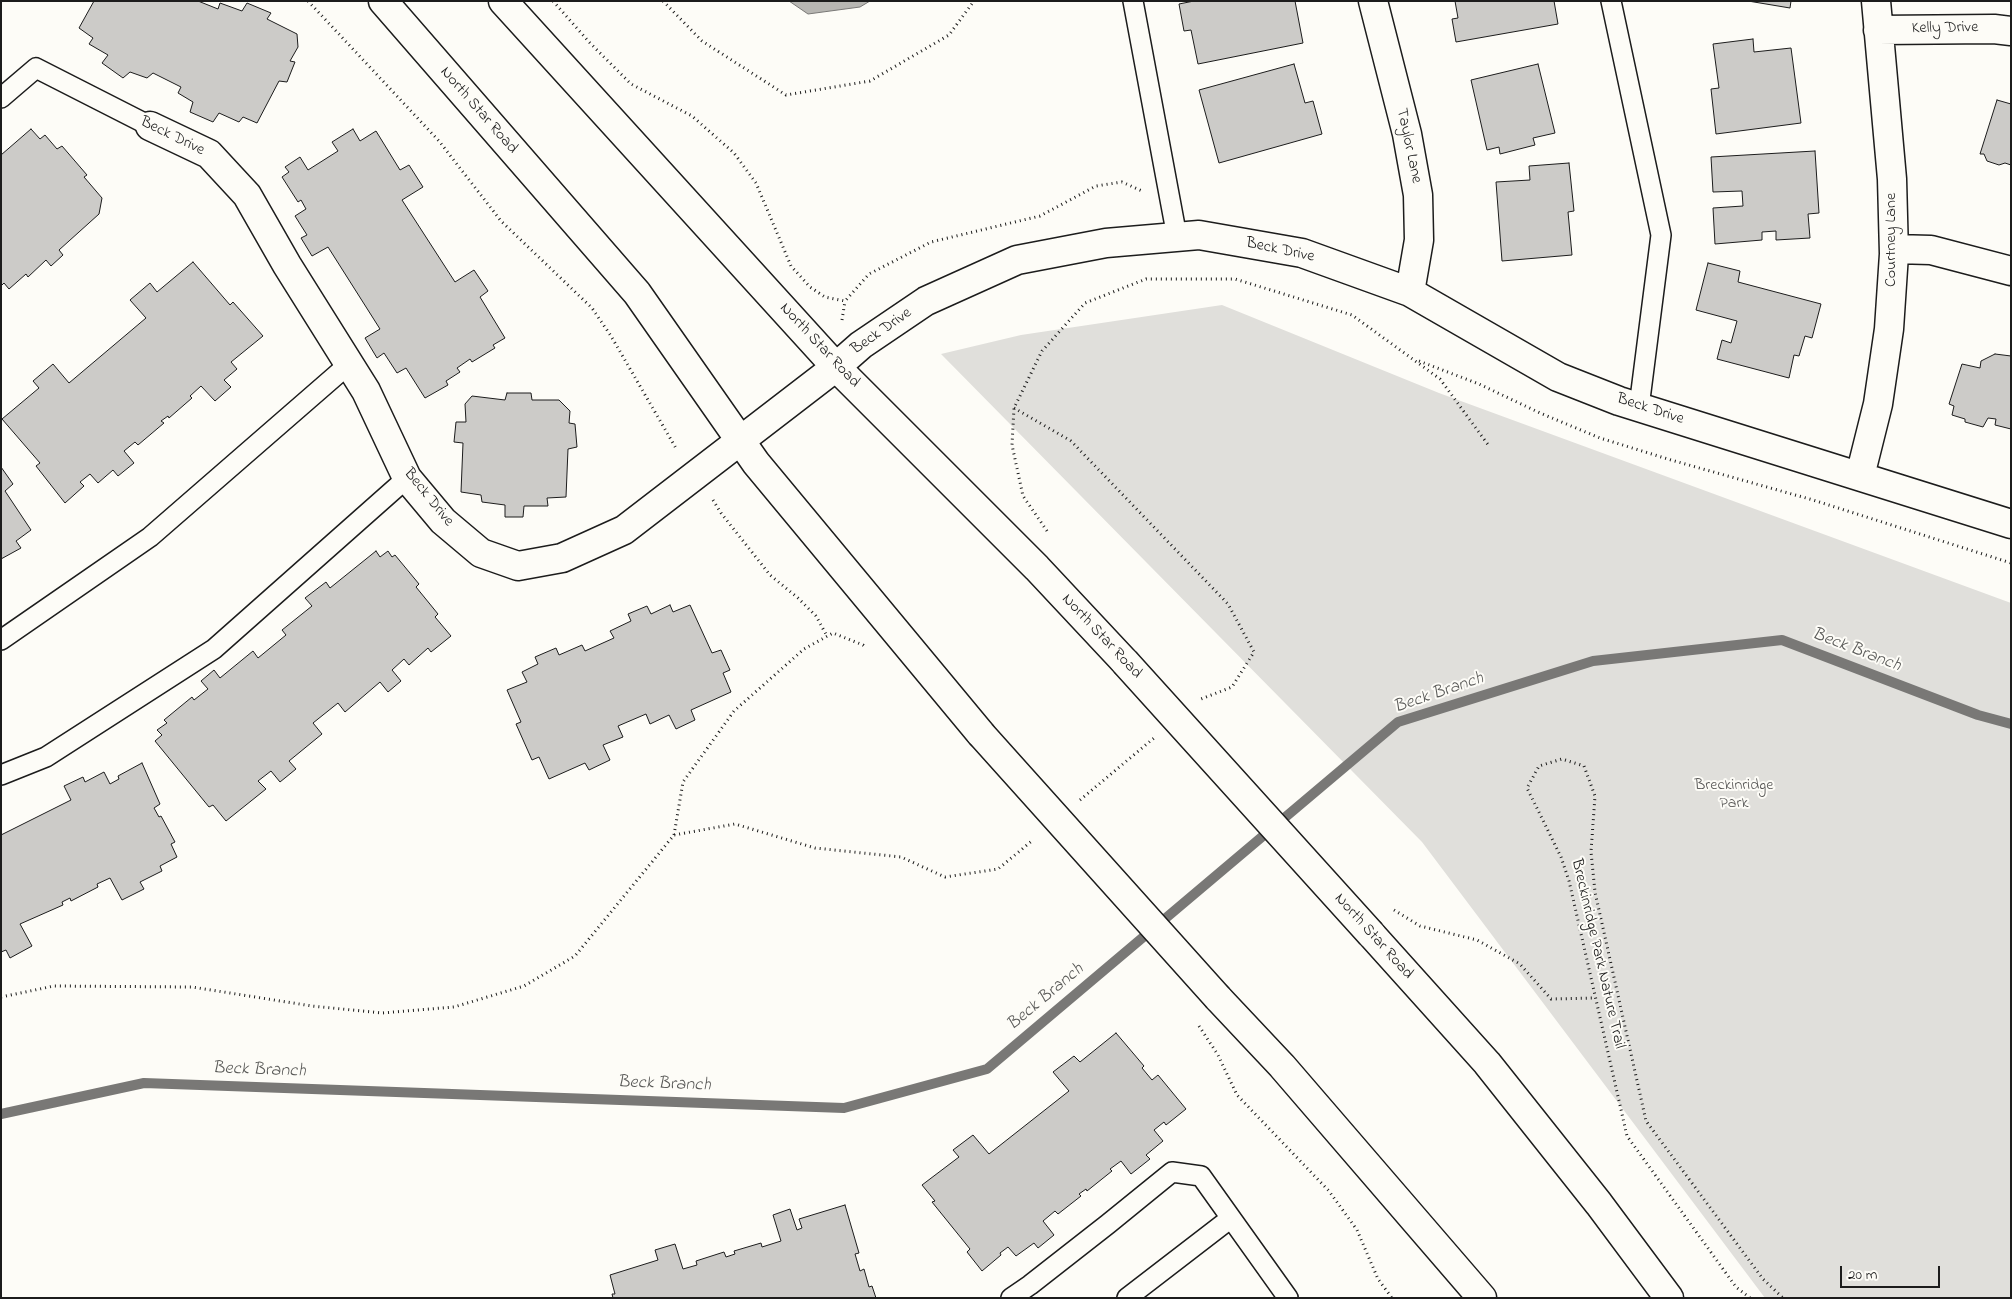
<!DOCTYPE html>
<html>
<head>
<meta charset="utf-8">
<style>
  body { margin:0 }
  #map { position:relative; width:2012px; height:1299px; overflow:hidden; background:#fdfcf7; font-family:"Indie Flower",sans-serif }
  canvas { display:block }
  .frame { position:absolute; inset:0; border:2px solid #1c1c1c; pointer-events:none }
  .scale { position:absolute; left:1840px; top:1266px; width:100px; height:22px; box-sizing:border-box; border:2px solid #1c1c1c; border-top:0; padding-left:6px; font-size:15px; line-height:18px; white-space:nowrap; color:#1c1c1c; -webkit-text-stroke:4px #fdfcf7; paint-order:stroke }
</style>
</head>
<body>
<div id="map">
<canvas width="2012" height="1299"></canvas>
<div class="frame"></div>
<div class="scale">20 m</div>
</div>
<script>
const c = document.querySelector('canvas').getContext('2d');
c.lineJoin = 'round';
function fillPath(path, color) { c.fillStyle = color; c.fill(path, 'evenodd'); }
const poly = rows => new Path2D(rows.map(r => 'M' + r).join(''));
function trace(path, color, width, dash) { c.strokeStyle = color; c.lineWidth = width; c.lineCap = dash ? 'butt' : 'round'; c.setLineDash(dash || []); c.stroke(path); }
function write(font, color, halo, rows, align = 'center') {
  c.font = font + ' "Indie Flower",sans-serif'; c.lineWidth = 4; c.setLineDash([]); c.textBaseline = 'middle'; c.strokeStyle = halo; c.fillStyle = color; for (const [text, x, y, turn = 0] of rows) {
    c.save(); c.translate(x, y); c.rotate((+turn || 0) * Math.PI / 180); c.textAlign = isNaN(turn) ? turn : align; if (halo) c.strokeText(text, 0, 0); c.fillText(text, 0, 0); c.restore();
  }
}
fillPath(poly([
  [1222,305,1439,393,2011,603,2011,1298,1765,1298,1422,842,941,354,1021,335]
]), '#e0dfdb');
const water = poly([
  [789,1,870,1,860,7,808,14,789,1]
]);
fillPath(water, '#b7b6b2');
trace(water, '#797876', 1);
trace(poly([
  [1,1114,144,1083,844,1108,987,1069,1398,722,1593,661,1782,640,1978,715,2011,724]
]), '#797876', 10);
const building = poly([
  [94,1,198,1,218,9,220,3,242,11,247,3,271,13,267,19,297,34,298,47,290,61,295,62,287,82,279,81,257,123,243,117,239,122,219,113,213,122,190,112,193,102,178,93,181,87,153,73,147,78,130,72,123,78,102,63,108,55,89,44,93,38,79,28,94,1],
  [1194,1,1295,1,1303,43,1198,64,1191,30,1184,31,1179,4,1194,1],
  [1455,1,1554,1,1558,24,1456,42,1452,19,1458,18,1455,1],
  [1748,1,1791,1,1790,8,1748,1],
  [1753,39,1754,52,1791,48,1801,123,1716,134,1711,89,1719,88,1713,44,1753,39],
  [1294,64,1305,103,1313,101,1322,134,1219,163,1199,90,1294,64],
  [1538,64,1555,133,1533,138,1535,145,1500,154,1499,147,1487,150,1471,80,1538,64],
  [1997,100,2011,104,2011,165,2005,163,1999,165,1987,161,1984,154,1980,154,1997,100],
  [31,129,40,139,45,135,57,149,62,146,87,175,84,177,102,198,99,214,59,250,63,255,51,266,46,260,28,277,26,274,9,289,4,283,1,286,1,155,31,129],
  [353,129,360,141,376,131,400,170,409,165,423,187,402,200,455,282,474,270,488,291,480,297,505,338,493,345,495,348,472,362,470,359,457,368,460,372,446,381,448,385,425,398,406,368,397,373,384,353,377,358,365,338,380,329,328,247,312,256,301,238,307,235,295,216,306,209,301,200,298,202,282,177,289,172,285,167,300,157,308,170,338,151,332,142,353,129],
  [1815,151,1819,213,1808,214,1810,238,1776,240,1776,231,1762,232,1762,240,1715,244,1713,208,1743,206,1742,191,1713,192,1711,157,1815,151],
  [1569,163,1574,211,1568,212,1572,255,1502,261,1496,182,1530,180,1529,166,1569,163],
  [193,262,230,305,233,302,263,336,231,362,237,369,224,380,231,387,215,401,201,386,190,396,192,398,169,418,168,416,161,421,164,423,138,445,135,442,124,451,134,463,118,476,113,470,98,483,90,474,80,482,84,486,65,503,36,466,40,463,2,419,39,388,33,381,53,364,69,383,146,318,130,300,150,283,157,292,193,262],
  [1708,263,1740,271,1738,282,1821,304,1812,338,1805,336,1799,356,1794,355,1789,378,1717,359,1722,340,1731,343,1737,321,1696,310,1708,263],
  [1995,354,2011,356,2011,429,1995,425,1996,419,1988,418,1983,427,1965,422,1965,419,1952,415,1954,406,1949,404,1962,364,1980,368,1981,361,1995,354],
  [507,393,531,393,532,400,559,400,570,411,569,423,575,424,577,447,568,449,566,497,547,498,548,506,524,506,523,517,505,517,505,505,482,502,481,495,461,492,463,443,454,442,456,422,466,422,465,404,472,396,505,400,507,393],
  [1,467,13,484,5,491,31,530,16,541,21,548,1,559,1,467],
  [376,551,380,557,388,551,392,557,395,555,419,584,416,587,438,614,435,617,451,636,431,652,428,648,409,665,404,659,392,670,401,681,388,692,380,682,345,712,338,703,313,723,322,734,289,761,296,769,280,782,271,771,258,781,266,789,226,821,213,805,209,807,155,741,162,735,157,730,167,723,164,720,192,697,194,700,208,689,201,681,214,670,220,678,253,651,258,658,286,635,282,630,312,606,305,598,326,582,330,588,376,551],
  [670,605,673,612,690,605,712,653,721,650,730,670,723,673,731,692,691,710,695,720,676,729,669,715,650,724,646,714,618,726,623,737,603,745,610,760,589,770,585,763,549,779,539,757,532,760,516,724,521,722,507,690,527,682,522,672,538,664,535,657,556,648,559,655,582,645,585,651,614,638,610,631,631,621,628,614,647,606,651,614,670,605],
  [142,763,160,804,154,808,159,817,161,816,175,842,171,844,177,857,160,866,162,871,140,882,144,889,122,900,110,878,97,884,98,887,71,901,70,898,62,902,63,905,20,924,32,946,10,958,6,950,1,952,1,835,71,800,64,786,83,777,85,782,104,772,110,784,119,779,118,776,142,763],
  [1116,1033,1144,1066,1142,1068,1152,1080,1158,1075,1186,1109,1166,1125,1164,1122,1154,1130,1163,1141,1146,1155,1150,1159,1131,1174,1121,1161,1110,1169,1112,1171,1087,1191,1086,1189,1079,1194,1081,1196,1058,1214,1055,1211,1043,1221,1054,1235,1038,1248,1034,1243,1016,1256,1008,1247,1000,1253,1001,1255,982,1271,967,1252,970,1249,932,1202,935,1201,922,1185,959,1157,953,1150,973,1135,989,1154,1069,1091,1053,1072,1074,1056,1080,1062,1116,1033],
  [845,1205,859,1253,855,1254,860,1271,864,1269,869,1287,872,1286,876,1298,613,1298,612,1294,615,1294,610,1275,658,1260,655,1250,675,1244,683,1269,697,1265,696,1261,724,1252,726,1257,735,1254,734,1251,761,1243,762,1247,781,1241,773,1215,790,1209,797,1230,802,1228,799,1219,845,1205]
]);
fillPath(building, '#cccbc8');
trace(building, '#1c1c1c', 1);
const service = poly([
  [1133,1,1177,237],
  [1611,1,1661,235,1639,407],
  [1,98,36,68,150,126],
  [1,640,150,537,349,364],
  [1,775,46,757,214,649,407,478],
  [1011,1298,1030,1285,1108,1224,1172,1172,1201,1176,1288,1298],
  [1127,1298,1231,1218]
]);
const minor = poly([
  [1373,1,1407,134,1418,195,1419,240,1410,292],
  [1878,30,1994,29,2011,31],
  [150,126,209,154,247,195,287,265,366,391,407,478,443,521,481,553,518,566,562,558,624,530,836,367,861,345,926,301,1017,260,1106,243,1199,235,1302,253,1410,292,1558,377,1619,401,2011,524],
  [1894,249,1931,250,2011,271],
  [1860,476,1878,404,1889,329,1894,254,1892,179,1876,1]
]);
const secondary = poly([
  [383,1,637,293,756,463,981,734],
  [503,1,836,367,1037,568,1125,662],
  [1371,934,1487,1063,1599,1204,1669,1298],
  [1218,998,1282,1066,1482,1298]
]);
trace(service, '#1c1c1c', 22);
trace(minor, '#1c1c1c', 31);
trace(secondary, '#1c1c1c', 31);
trace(poly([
  [308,1,439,141,501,221,592,308,611,336,677,450],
  [553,1,589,42,631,84,692,116,734,153,756,183,791,266,810,287,825,297,845,301,869,274,931,242,1040,216,1096,186,1122,182,1142,191],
  [663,1,702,41,786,95,870,81,949,35,974,1],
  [842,320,845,301],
  [1419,361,1479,384,1540,413,1600,438,1671,460,1813,500,2011,563],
  [1014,408,1071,441,1228,604,1254,652,1232,687,1201,699],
  [713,500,721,513,770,575,798,598,816,616,827,636],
  [1047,531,1023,496,1012,445,1014,408,1042,351,1085,303,1146,279,1235,279,1352,315,1440,379,1489,446],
  [1080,800,1154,738],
  [674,835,683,782,734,711,804,649,833,633,863,645,866,648],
  [1394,910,1420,926,1477,940,1520,964,1551,999,1595,998],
  [1,997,54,986,192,987,312,1006,382,1013,454,1007,524,986,575,956,674,835,735,824,815,848,901,857,945,877,998,869,1033,840],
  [1199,1026,1218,1055,1237,1095,1329,1191,1357,1230,1378,1279,1392,1298],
  [1750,1298,1736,1287,1627,1136,1569,881,1561,857,1527,788,1539,766,1562,759,1584,766,1595,796,1591,852,1595,892,1646,1121,1763,1279,1783,1298]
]), '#1c1c1c', 3, [1, 4]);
trace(service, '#fdfcf7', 19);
trace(minor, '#fdfcf7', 28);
trace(secondary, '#fdfcf7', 28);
const secondaryBridge = poly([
  [1125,662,1371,934],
  [981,734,1218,998]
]);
trace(secondaryBridge, '#1c1c1c', 31, []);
trace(secondaryBridge, '#fdfcf7', 28);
write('16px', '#1c1c1c', '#fdfcf7', [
  ["Kelly Drive",1945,29,-1],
  ["North Star Road",478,111,49],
  ["Beck Drive",172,137,26],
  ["Taylor Lane",1408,146,78],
  ["Courtney Lane",1892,240,-90],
  ["Beck Drive",1280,251,12],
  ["Beck Drive",882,332,-35],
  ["North Star Road",819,346,47],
  ["Beck Drive",1650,410,18],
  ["Beck Drive",428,498,51],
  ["North Star Road",1101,637,47],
  ["North Star Road",1373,937,48],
  ["Breckinridge Park Nature Trail",1597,954,77]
]);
write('16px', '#575655', '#fdfcf7', [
  ["Breckinridge",1734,786],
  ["Park",1734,804]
]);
write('italic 18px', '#5a5a58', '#fdfcf7', [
  ["Beck Branch",1856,651,21],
  ["Beck Branch",1439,694,-19],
  ["Beck Branch",1046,998,-40],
  ["Beck Branch",259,1071,2],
  ["Beck Branch",664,1085,2]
]);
</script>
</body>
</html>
